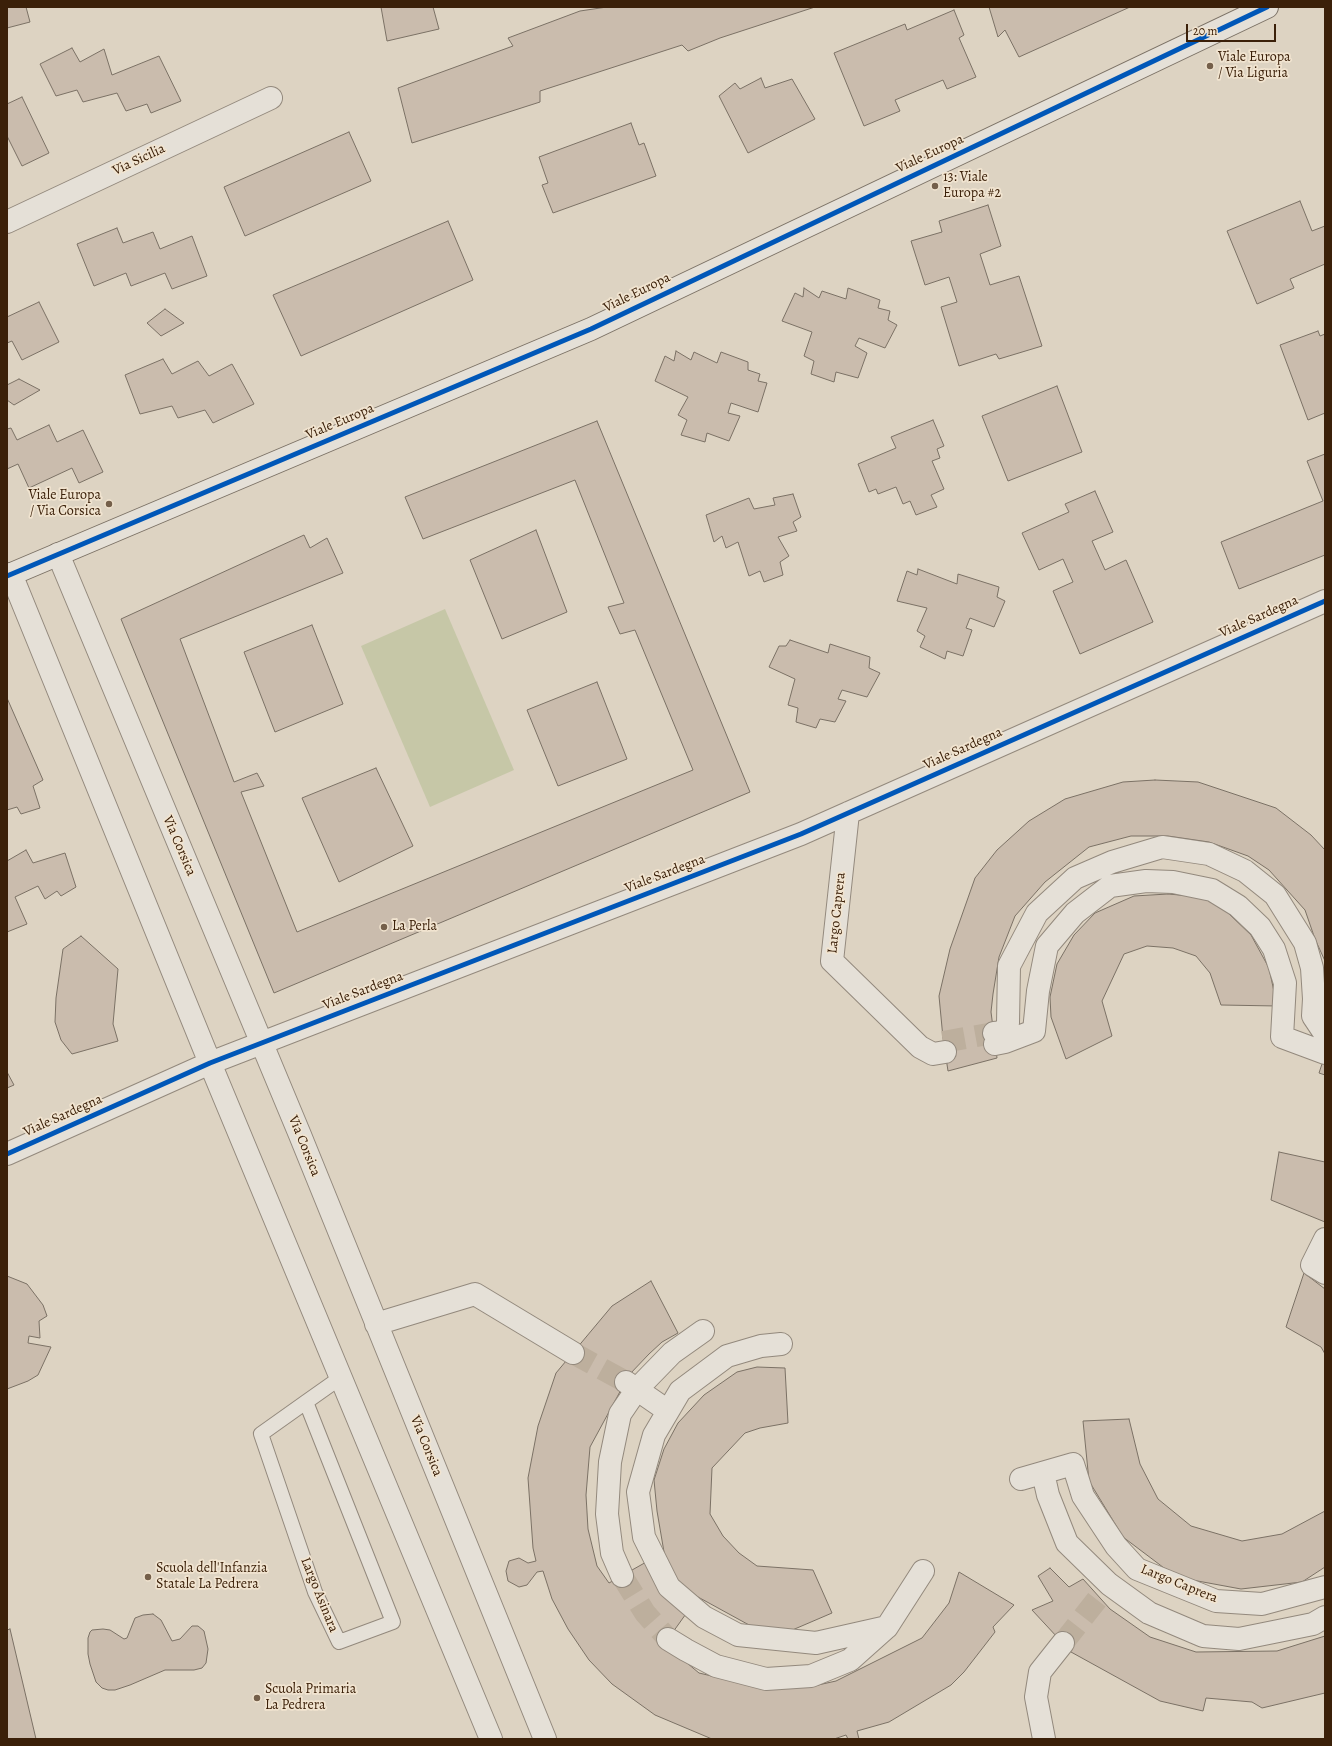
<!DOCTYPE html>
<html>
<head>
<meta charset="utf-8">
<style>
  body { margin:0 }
  #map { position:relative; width:1332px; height:1746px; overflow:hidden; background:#ddd3c2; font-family:Alegreya,serif }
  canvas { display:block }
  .frame { position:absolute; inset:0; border:8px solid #3b2009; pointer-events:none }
  .scale { position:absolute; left:1186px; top:24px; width:90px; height:18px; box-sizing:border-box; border:2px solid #3b2009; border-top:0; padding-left:5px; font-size:12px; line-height:14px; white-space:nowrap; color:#3b2009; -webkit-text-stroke:3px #f1e4d0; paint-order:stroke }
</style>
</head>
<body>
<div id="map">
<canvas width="1332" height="1746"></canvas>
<div class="frame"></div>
<div class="scale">20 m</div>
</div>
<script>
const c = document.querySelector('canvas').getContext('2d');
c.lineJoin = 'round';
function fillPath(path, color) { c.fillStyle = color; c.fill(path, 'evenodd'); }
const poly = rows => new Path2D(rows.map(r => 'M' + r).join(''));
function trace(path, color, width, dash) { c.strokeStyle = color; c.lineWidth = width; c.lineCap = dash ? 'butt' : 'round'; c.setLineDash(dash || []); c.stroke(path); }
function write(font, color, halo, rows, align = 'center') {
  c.font = font + ' Alegreya,serif'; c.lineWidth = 3.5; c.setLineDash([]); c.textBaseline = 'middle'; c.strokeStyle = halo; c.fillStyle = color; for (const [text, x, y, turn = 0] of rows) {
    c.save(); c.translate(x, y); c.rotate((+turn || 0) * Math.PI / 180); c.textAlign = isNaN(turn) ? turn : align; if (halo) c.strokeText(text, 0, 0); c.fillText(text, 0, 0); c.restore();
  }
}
fillPath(poly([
  [445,609,514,770,430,807,361,646]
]), '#c6c7a7');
const building = poly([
  [7,7,26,7,30,22,7,28,7,7],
  [381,7,433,7,439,29,387,41,381,7],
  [607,7,815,7,720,38,688,51,682,45,540,91,540,102,412,143,398,88,513,46,508,38,580,11,607,7],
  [989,7,1130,7,1019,57,1005,30,998,37,989,7],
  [954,10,964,35,959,38,976,77,947,89,943,80,895,100,900,111,864,126,834,53,905,24,907,30,954,10],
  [72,48,80,62,104,49,112,75,159,56,181,101,151,113,147,104,126,111,117,93,83,102,77,90,56,96,40,64,72,48],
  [761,78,765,88,792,79,815,119,748,153,719,96,735,83,740,89,761,78],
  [22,97,49,153,22,166,7,136,7,104,22,97],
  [631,123,639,145,644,143,656,176,553,213,542,185,548,183,539,157,631,123],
  [349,132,371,181,245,236,224,187,349,132],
  [1300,201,1312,231,1325,226,1325,264,1290,279,1294,288,1257,304,1227,231,1300,201],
  [988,205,1001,246,980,254,990,285,1019,276,1042,346,999,359,996,354,959,366,941,307,957,302,949,277,925,285,911,241,942,232,939,221,988,205],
  [448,221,473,280,301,356,273,295,448,221],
  [117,228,123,243,153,232,160,249,192,236,207,276,172,289,165,273,131,286,126,273,94,286,77,244,117,228],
  [804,288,819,298,822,291,846,299,848,288,880,300,878,308,890,311,888,320,897,325,885,348,859,338,855,346,867,353,858,378,836,372,834,382,811,374,814,361,804,356,812,332,782,321,795,293,803,297,804,288],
  [39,302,59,342,22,360,12,341,7,343,7,317,39,302],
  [165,309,184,323,161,336,147,323,165,309],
  [1318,331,1320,336,1325,334,1325,413,1308,420,1280,345,1318,331],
  [676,351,691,360,694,352,717,363,721,352,748,362,748,370,760,374,758,381,767,383,758,412,731,403,728,413,740,416,729,441,707,433,705,442,681,435,687,420,678,415,688,397,655,381,665,356,674,361,676,351],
  [163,359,172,374,198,361,209,376,232,364,254,404,213,423,205,410,178,418,172,406,140,414,125,375,163,359],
  [19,379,40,390,14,405,7,400,7,385,19,379],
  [1057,386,1082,452,1008,481,982,416,1057,386],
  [933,420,944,446,937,449,940,458,932,461,944,489,931,495,937,507,916,515,910,501,903,504,896,487,878,494,876,489,869,492,858,464,896,448,891,437,933,420],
  [597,421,750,792,274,993,121,619,304,535,310,548,327,538,343,573,180,639,234,782,257,773,264,786,241,792,297,932,693,770,635,630,620,634,608,607,624,603,575,480,423,539,405,497,597,421],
  [49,425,57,442,83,430,103,472,79,483,72,468,29,488,18,464,7,469,7,429,11,428,17,440,49,425],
  [1325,454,1325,555,1239,589,1221,542,1323,501,1307,461,1325,454],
  [1095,491,1113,532,1092,541,1105,570,1126,560,1153,622,1080,654,1053,591,1073,582,1063,559,1039,570,1022,533,1069,512,1065,504,1095,491],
  [793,494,801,517,793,522,797,531,778,537,789,556,780,562,783,575,764,582,760,571,749,576,738,542,726,548,722,536,714,542,706,515,749,498,754,509,775,505,773,498,793,494],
  [536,530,567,612,502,639,470,560,536,530],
  [918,569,957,584,958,574,999,587,997,597,1005,601,994,627,970,618,966,628,972,630,963,656,947,651,945,659,920,647,925,636,917,631,927,608,897,601,907,571,917,575,918,569],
  [312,625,343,704,275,732,244,652,312,625],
  [790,640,828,653,830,644,870,657,869,668,880,673,867,697,842,690,838,699,846,701,835,722,820,719,816,728,796,722,798,708,788,705,795,679,769,667,779,646,786,646,790,640],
  [597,682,627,759,558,786,527,710,597,682],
  [7,698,43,780,33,786,40,808,21,814,17,807,7,810,7,698],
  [376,768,413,846,339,882,302,798,376,768],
  [1155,780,1198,782,1276,808,1311,835,1325,850,1325,961,1315,939,1305,910,1269,870,1248,856,1209,842,1168,836,1131,836,1089,847,1045,882,1015,916,999,957,993,994,991,1012,997,1058,948,1071,943,1038,939,996,950,949,975,878,997,850,1029,821,1065,799,1123,782,1155,780],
  [26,850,33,863,65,853,76,887,61,896,57,891,45,899,38,886,15,897,27,924,7,932,7,861,26,850],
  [1168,894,1203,897,1227,912,1251,935,1269,968,1277,1006,1221,1005,1210,973,1196,956,1173,948,1147,946,1124,954,1102,1001,1112,1036,1066,1059,1051,1017,1050,997,1057,964,1074,935,1095,913,1134,896,1168,894],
  [81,936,118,969,113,1024,118,1041,72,1054,61,1040,55,1022,56,998,63,949,81,936],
  [1325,1055,1325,1075,1319,1073,1325,1055],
  [7,1072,14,1085,7,1088,7,1072],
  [1279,1152,1325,1162,1325,1222,1271,1200,1279,1152],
  [1304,1273,1325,1289,1325,1354,1321,1347,1286,1327,1304,1273],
  [7,1276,27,1284,43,1305,47,1316,39,1321,40,1338,29,1336,28,1343,51,1347,38,1375,28,1381,7,1389,7,1276],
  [651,1281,678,1333,662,1342,649,1354,629,1375,590,1447,586,1495,588,1529,597,1566,609,1583,664,1552,657,1511,654,1480,664,1449,678,1423,704,1395,737,1372,757,1367,785,1368,788,1423,760,1428,745,1433,712,1468,710,1514,723,1536,739,1553,757,1566,813,1570,832,1613,790,1631,760,1631,698,1597,668,1639,669,1648,699,1673,754,1686,786,1688,809,1687,836,1681,922,1638,949,1603,959,1572,1014,1605,993,1627,995,1632,964,1672,951,1685,889,1722,857,1731,859,1739,848,1739,846,1735,834,1739,712,1739,655,1715,612,1684,589,1660,568,1629,552,1599,543,1571,537,1572,527,1585,519,1587,508,1581,506,1571,509,1561,519,1558,528,1563,536,1561,533,1548,528,1478,538,1426,556,1373,612,1306,651,1281],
  [1129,1419,1140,1464,1158,1499,1191,1526,1242,1541,1282,1534,1325,1511,1325,1567,1302,1582,1241,1589,1176,1577,1123,1537,1089,1481,1083,1421,1129,1419],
  [1050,1568,1069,1587,1083,1579,1110,1609,1150,1637,1196,1652,1277,1651,1325,1636,1325,1693,1262,1708,1252,1702,1206,1698,1203,1711,1160,1701,1071,1652,1032,1610,1053,1601,1038,1576,1050,1568],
  [153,1614,161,1620,172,1641,180,1639,192,1626,198,1626,204,1631,208,1649,206,1663,202,1668,194,1670,165,1670,130,1685,115,1690,108,1690,102,1688,96,1682,90,1664,88,1654,88,1638,90,1632,92,1630,103,1629,110,1630,124,1639,127,1638,135,1618,143,1615,153,1614],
  [10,1629,36,1739,7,1739,7,1630,10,1629]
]);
fillPath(building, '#cabcad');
trace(building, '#7b7165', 1);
trace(poly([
  [943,1042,994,1033],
  [573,1353,626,1382],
  [622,1576,645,1613,668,1639],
  [1063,1643,1099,1597]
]), '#bdaf9d', 22, [22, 11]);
const lane = poly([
  [306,1402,393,1622,339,1642,315,1592,261,1434,306,1402,340,1378]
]);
const street = poly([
  [7,222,271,98],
  [58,554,300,1135,545,1739],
  [11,574,210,1063,491,1739],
  [848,813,832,961,920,1047,933,1054,945,1052],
  [994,1033,1004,1032,1008,1023,1009,966,1037,913,1075,878,1112,862,1162,847,1209,854,1245,871,1275,895,1305,943,1312,968,1314,999,1313,1016,1325,1034],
  [995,1044,1005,1042,1034,1031,1038,991,1047,946,1075,913,1110,886,1146,881,1173,882,1212,890,1238,906,1260,927,1274,949,1285,983,1282,1037,1325,1053],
  [7,1154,210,1063,801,834,1325,601],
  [1325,1239,1312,1265,1325,1273],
  [376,1324,475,1294,573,1353],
  [781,1344,761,1346,727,1356,680,1391,654,1435,638,1492,644,1537,669,1587,704,1617,738,1635,816,1643,887,1627],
  [626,1382,668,1411],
  [1043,1473,1048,1495,1067,1543,1109,1584,1149,1613,1203,1636,1239,1639,1313,1624,1325,1617],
  [1021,1479,1073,1464,1083,1496,1116,1546,1137,1569,1216,1601,1262,1604,1325,1587],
  [622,1576,612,1553,607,1514,610,1462,620,1414,637,1389,672,1353,703,1331],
  [668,1639,686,1650,716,1666,766,1679,811,1676,850,1660,887,1627,923,1571],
  [1044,1739,1036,1697,1040,1672,1063,1643]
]);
const secondary = poly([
  [7,576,591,329,1267,7]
]);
trace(lane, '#93897d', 16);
trace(street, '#93897d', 24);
trace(secondary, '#7b7165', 24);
trace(lane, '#e5e0d7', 14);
trace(street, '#e5e0d7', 22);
trace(secondary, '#e5e0d7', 22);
trace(poly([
  [7,576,591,329,1267,7],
  [7,1154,210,1063,801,834,1325,601]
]), '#0057b8', 5);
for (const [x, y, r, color] of [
  [1210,66,4,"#745f4a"],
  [935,186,4,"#745f4a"],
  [109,504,4,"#745f4a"],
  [384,927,4,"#745f4a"],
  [148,1577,4,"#745f4a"],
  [257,1698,4,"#745f4a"]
]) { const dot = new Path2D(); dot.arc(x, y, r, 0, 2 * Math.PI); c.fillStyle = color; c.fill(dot); trace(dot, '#f1e4d0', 1.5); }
write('14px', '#3b2009', '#f1e4d0', [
  ["Viale Europa",1218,58],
  ["/ Via Liguria",1218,74],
  ["13: Viale",943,178],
  ["Europa #2",943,194],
  ["Viale Europa",101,496,"right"],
  ["/ Via Corsica",101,512,"right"],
  ["La Perla",392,927],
  ["Scuola dell'Infanzia",156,1569],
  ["Statale La Pedrera",156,1585],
  ["Scuola Primaria",265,1690],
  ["La Pedrera",265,1706]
], 'left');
write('14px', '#3b2009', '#f1e4d0', [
  ["Viale Europa",930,154,-25],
  ["Via Sicilia",139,160,-25],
  ["Viale Europa",637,293,-26],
  ["Viale Europa",340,422,-23],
  ["Viale Sardegna",1259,617,-24],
  ["Viale Sardegna",963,749,-24],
  ["Via Corsica",179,846,67],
  ["Viale Sardegna",665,874,-21],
  ["Largo Caprera",837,913,-84],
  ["Viale Sardegna",363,991,-21],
  ["Viale Sardegna",63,1116,-24],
  ["Via Corsica",304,1146,68],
  ["Via Corsica",426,1446,68],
  ["Largo Caprera",1179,1584,22],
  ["Largo Asinara",319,1595,68]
]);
</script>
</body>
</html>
